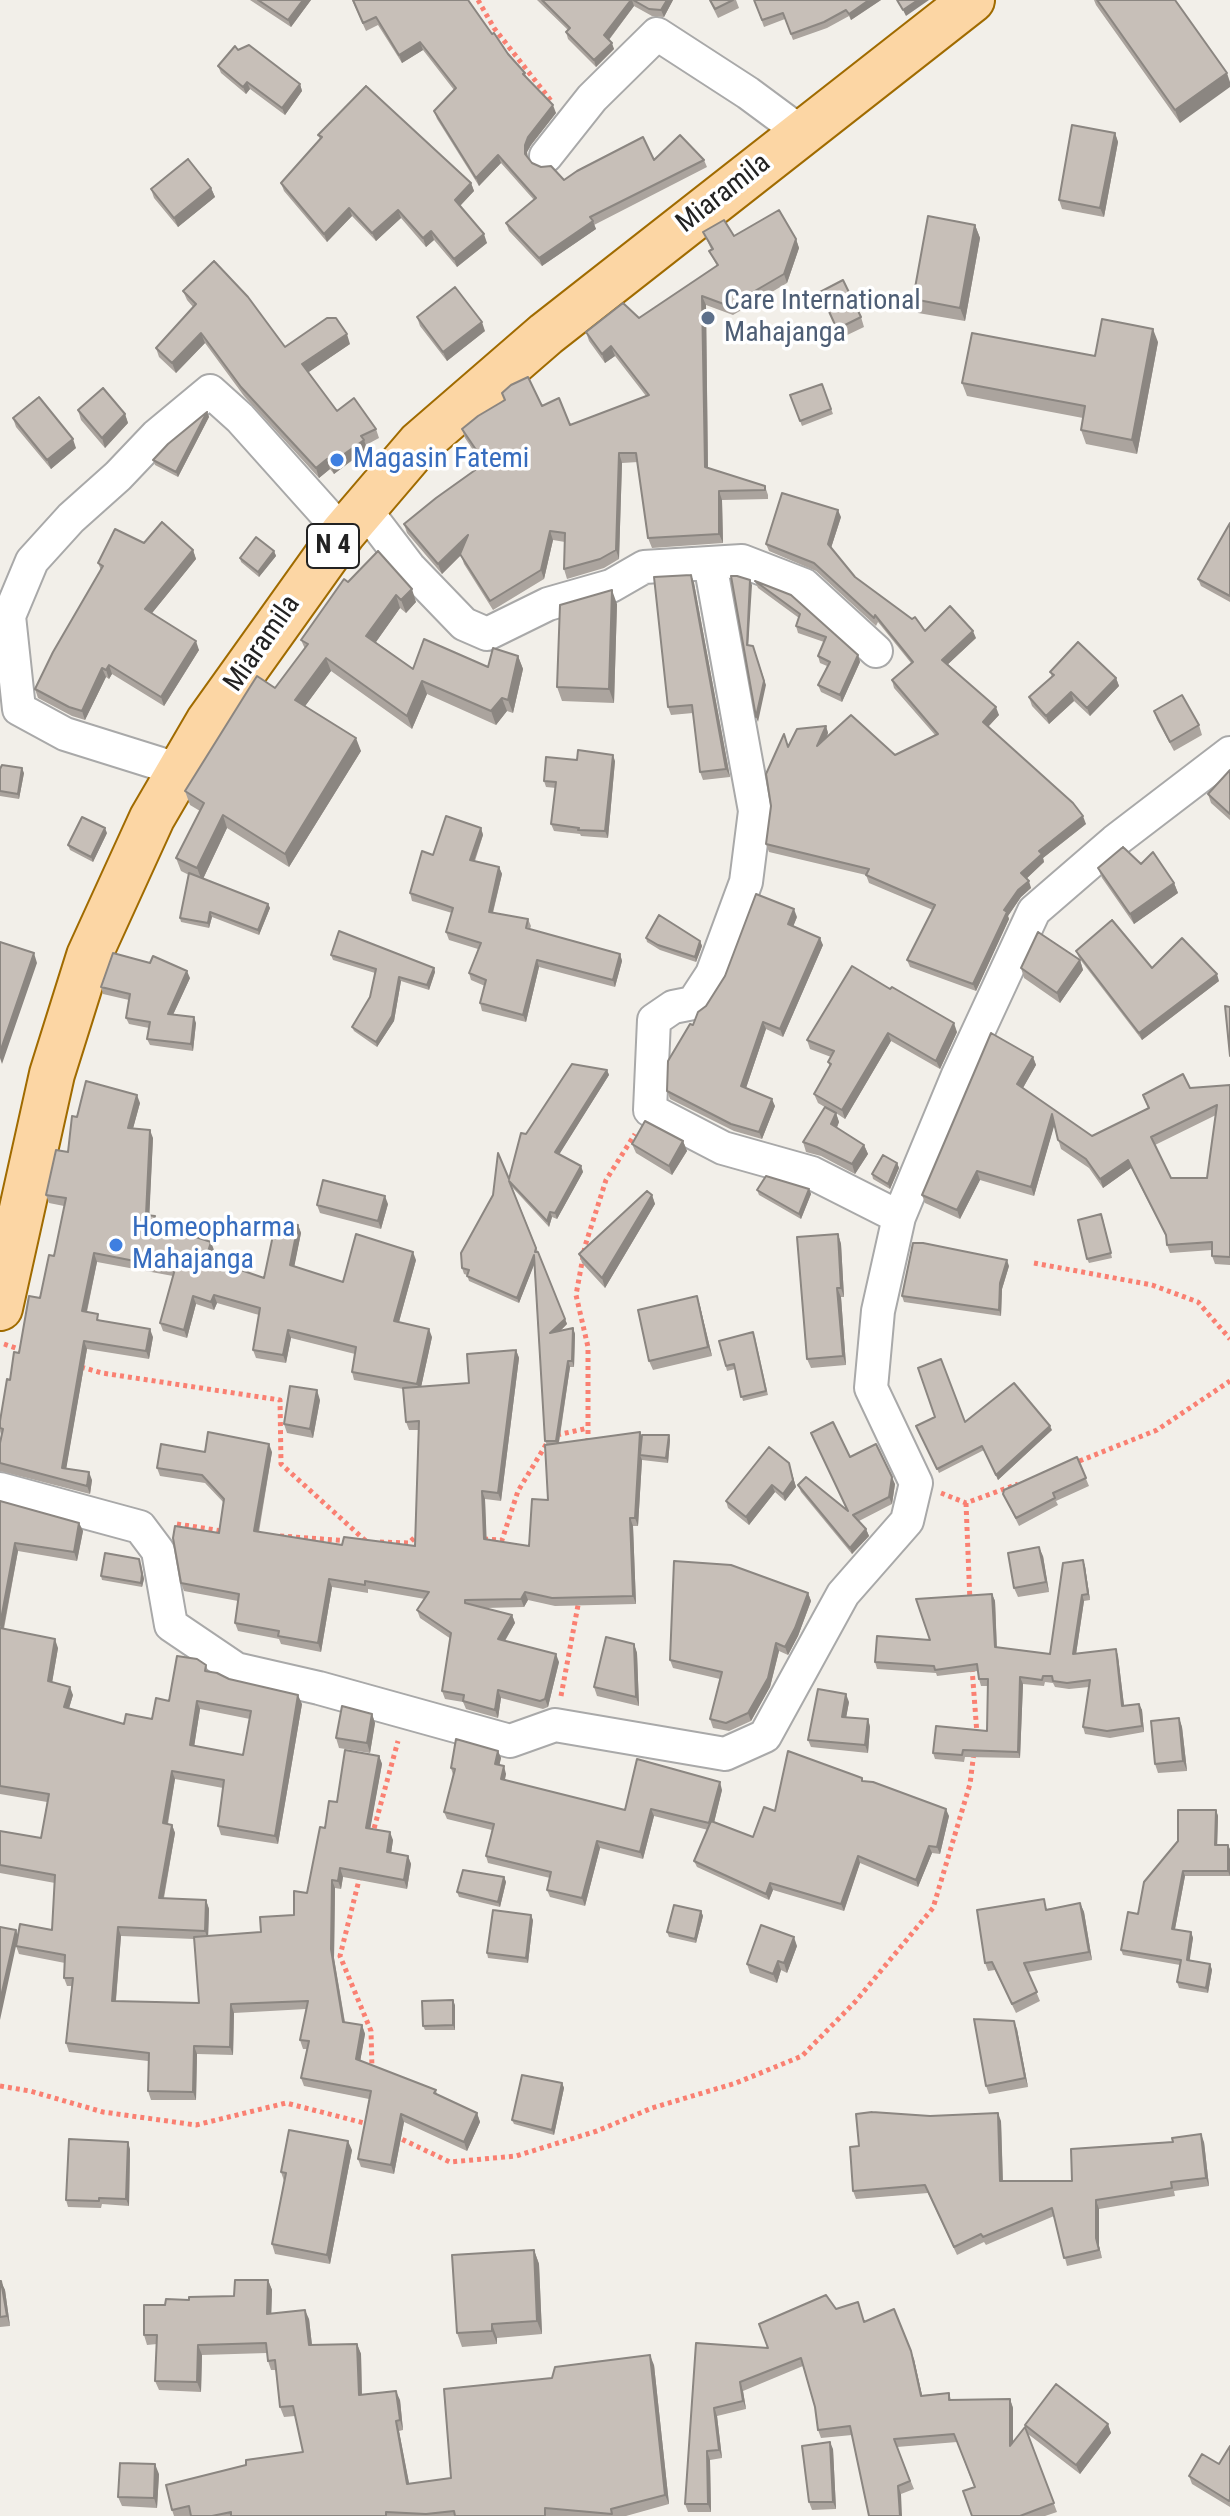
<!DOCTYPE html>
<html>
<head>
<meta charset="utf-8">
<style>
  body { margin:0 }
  canvas { display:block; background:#f2efe9 }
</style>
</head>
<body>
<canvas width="1230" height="2516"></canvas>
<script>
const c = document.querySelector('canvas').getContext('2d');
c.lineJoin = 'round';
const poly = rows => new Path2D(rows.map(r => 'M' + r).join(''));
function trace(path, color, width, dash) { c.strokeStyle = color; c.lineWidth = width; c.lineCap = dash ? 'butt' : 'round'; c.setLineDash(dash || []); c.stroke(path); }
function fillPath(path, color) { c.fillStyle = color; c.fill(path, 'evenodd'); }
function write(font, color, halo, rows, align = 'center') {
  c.font = font + ' "Roboto Condensed",sans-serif'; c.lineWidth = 7; c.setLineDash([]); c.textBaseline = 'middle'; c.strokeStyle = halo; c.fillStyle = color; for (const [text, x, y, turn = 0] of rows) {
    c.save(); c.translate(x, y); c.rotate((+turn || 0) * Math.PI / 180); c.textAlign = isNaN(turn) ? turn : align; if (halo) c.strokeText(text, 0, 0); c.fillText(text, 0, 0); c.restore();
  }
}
const street = poly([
  [546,156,592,98,657,34,748,93,802,133],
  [364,508,409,567,464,624,487,634,548,604,611,586,644,567,742,561,804,585,876,651],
  [710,563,755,811,746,882,712,974,693,1003,673,1007,654,1020,650,1110,723,1148,812,1173,899,1217],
  [180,770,65,734,19,709,9,616,32,561,71,518,118,476,157,435,210,391,240,418,343,533],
  [0,1489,140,1527,158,1551,171,1625,236,1669,319,1688,510,1741,555,1725,725,1754,765,1736,843,1594,907,1521,916,1483,871,1388,878,1311,899,1217,958,1075,1034,911,1115,841,1230,753]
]);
const primary = poly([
  [0,1308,52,1074,89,956,152,818,208,722,343,533,419,444,546,334,972,0]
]);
trace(street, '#a9a9a9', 36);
trace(primary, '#a06b00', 48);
trace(poly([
  [478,0,494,28,552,102],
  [1034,1263,1152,1285,1198,1302,1230,1339],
  [4,1344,25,1351],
  [81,1367,102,1373,280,1400,281,1464,367,1542],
  [557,1435,588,1428],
  [588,1442,588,1347,576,1295,585,1246,606,1180,635,1134],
  [1072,1464,1157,1430,1230,1381],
  [941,1493,966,1503,1018,1484],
  [966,1503,970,1602],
  [177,1524,222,1531],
  [280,1536,350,1541],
  [484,1539,502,1540,518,1491,547,1443],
  [380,1542,409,1543,418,1534],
  [972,1668,977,1734],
  [561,1696,579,1600],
  [372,1836,398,1741],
  [360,1876,340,1956,371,2031,372,2069],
  [0,2086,30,2091,103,2112,196,2125,286,2103,368,2124],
  [395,2136,450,2162,516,2156,597,2131,652,2108,736,2083,802,2056,855,2002,933,1908,970,1784,974,1752]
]), '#fa8072', 5, [4, 4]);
trace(street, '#fff', 32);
trace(primary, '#fcd6a4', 44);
fillPath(poly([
  [250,0,311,0,291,27],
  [352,0,492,34,525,73,526,77,556,113,531,145,527,152,528,158,532,163,564,180,654,160,704,160,707,167,594,225,596,229,542,266,509,231,506,223,534,200,501,163,479,186,437,119,434,111,454,90,423,50,402,63,378,25,366,31],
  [537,0,673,0,664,17,652,16,634,6,609,40,614,49,596,67,568,39,566,32,568,30],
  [709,0,736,0,739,8,718,18],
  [754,0,881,0,851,20,849,16,827,28,793,40,785,19,764,27],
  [1094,0,1175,0,1180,123,1096,5],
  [238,50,300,84,302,91,285,115,250,89,246,94,221,73,218,66],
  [1115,133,1118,142,1104,217,1062,209,1059,200],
  [318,135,471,183,474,191,460,206,487,243,457,267,434,240,426,247,401,218,376,241,352,216,327,242,284,191,281,183,320,139],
  [211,188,215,197,178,227,154,198,151,189],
  [975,225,980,238,965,321,918,313,913,299],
  [703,232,734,236,796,239,799,248,787,283,733,315,706,305,708,468,765,486,768,495,768,499,722,500,723,543,652,548,648,538,638,462,622,463,619,559,604,568,567,579,564,569,565,542,553,540,544,579,493,610,464,564,461,555,442,574,407,533,404,524,483,465,465,438,462,429,505,401,502,393,542,406,570,425,646,396,615,356,605,363,589,341,586,332,639,318,717,266,709,251,711,249],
  [183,291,285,347,350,344,308,372,337,411,376,429,379,438,366,445,367,449,334,474,330,469,319,478,244,396,205,343,176,373,159,357,156,348,193,307,187,300],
  [820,292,861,317,864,327,841,338],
  [417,317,485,331,447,361,420,326],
  [1158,342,1137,454,1086,444,1081,430,1083,418,967,396,962,383],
  [822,384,833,414,802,426,790,395],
  [78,410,125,414,128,423,105,448,81,420],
  [207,412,209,417,178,477,155,465,153,460],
  [13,418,76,448,51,469,16,427],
  [841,517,831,548,855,577,925,631,976,638,948,664,999,715,988,727,1086,824,1043,858,1044,862,1026,879,1031,888,1021,897,1008,916,1009,919,976,991,910,967,907,960,933,910,869,883,866,875,769,852,766,844,788,747,826,726,828,733,827,737,895,755,935,735,894,688,892,680,911,663,878,622,876,626,816,571,769,551,766,544],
  [1230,523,1230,602,1201,586,1198,579],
  [144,543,193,550,196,559,152,613,199,650,164,706,112,674,109,679,106,677,85,720,72,716,38,698,35,689,101,570,98,563],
  [274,551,276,556,259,577,241,562,240,558],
  [378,551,416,602,406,613,400,608,376,642,413,669,488,667,518,656,523,669,513,713,507,711,496,725,427,694,412,729,331,671,305,706,361,751,289,867,227,828,203,879,268,904,270,908,259,935,212,917,209,928,181,922,180,918,189,875,181,871,176,858,200,811,190,805,185,791,275,688,305,649,301,640,348,582],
  [691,575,694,583,730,777,703,780,700,772,693,713,671,715,668,707],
  [755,581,858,655,860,662,842,702,821,692,818,685,827,666,820,663,818,656,824,642,798,633,796,626,799,618,758,588],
  [617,604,614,703,562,701,557,687],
  [1050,672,1116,678,1119,686,1090,716,1074,701,1049,724,1032,706,1029,697,1052,677],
  [1154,711,1199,725,1202,735,1174,751,1157,720],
  [577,760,615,761,608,838,581,836,580,834,554,831,551,824,556,788,546,787,544,781],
  [0,769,24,773,19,799,0,796],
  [1230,770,1230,820,1211,803,1208,794],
  [481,828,483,835,475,861,499,867,502,874,493,913,528,919,531,926,530,929,620,954,622,961,615,987,539,967,526,1022,482,1011,480,1003,485,986,471,980,469,973,478,949,449,940,446,932,452,913,412,901,410,893,433,855],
  [107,833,93,862,70,850,68,845],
  [1098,868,1174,883,1178,893,1134,924,1102,878],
  [797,917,793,926,823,945,783,1037,766,1029,746,1088,775,1106,762,1139,734,1131,670,1099,667,1091,693,1025,706,1006],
  [646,938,700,941,702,946,696,962,660,950,647,942],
  [1076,951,1152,968,1219,981,1142,1040,1079,958],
  [331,955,434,968,435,972,429,990,401,981,394,1021,377,1047,354,1031,352,1027,370,997,375,973,333,960],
  [1080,960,1083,970,1060,1003,1024,978,1021,968],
  [852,966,957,1032,940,1069,891,1041,845,1119,836,1113,839,1122,837,1128,864,1145,868,1154,855,1174,821,1156,806,1152,803,1142,828,1109,818,1103,814,1094,830,1067,828,1062,831,1057,810,1049,807,1040],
  [190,978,173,1015,196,1023,193,1051,150,1045,147,1039,149,1028,129,1024,126,1018,129,1000,103,994,101,987],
  [1033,1057,1036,1065,1023,1088,1092,1136,1148,1108,1143,1095,1190,1088,1230,1085,1230,1265,1215,1264,1212,1256,1212,1250,1170,1253,1167,1245,1167,1238,1131,1168,1103,1188,1089,1168,1061,1149,1054,1125,1034,1196,980,1180,960,1219,925,1203,922,1195],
  [1216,1115,1207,1178,1171,1178,1155,1145],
  [607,1070,609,1075,559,1154,581,1166,583,1172,557,1219,552,1217,549,1227,512,1187,567,1324,560,1331,573,1328,575,1334,574,1367,570,1367,559,1443,669,1435,670,1440,668,1463,642,1460,638,1526,633,1526,636,1604,555,1606,528,1600,524,1607,486,1608,512,1615,515,1623,505,1641,559,1662,548,1707,543,1709,501,1698,498,1718,466,1709,463,1702,445,1699,442,1691,451,1639,420,1618,417,1610,425,1599,368,1589,368,1593,332,1587,321,1652,281,1644,279,1639,238,1631,235,1623,238,1601,184,1591,181,1583,219,1533,224,1503,205,1483,160,1476,157,1468,205,1452,272,1452,259,1532,342,1545,415,1546,419,1430,409,1430,406,1422,403,1389,354,1380,352,1372,355,1354,291,1338,286,1363,256,1358,253,1350,259,1315,217,1303,214,1310,196,1304,187,1338,163,1331,160,1323,173,1276,97,1262,87,1312,101,1321,153,1337,149,1359,87,1349,66,1468,92,1480,90,1494,0,1471,0,1443,1,1435,0,1431,0,1421,10,1380,54,1256,64,1206,49,1203,46,1195,68,1152,77,1117,140,1103,133,1128,153,1138,149,1215,158,1224,214,1250,211,1260,264,1278,298,1225,301,1233,294,1266,343,1282,416,1260,399,1322,432,1337,421,1387,469,1383,516,1350,519,1358,501,1501,485,1499,486,1539,529,1546,548,1500,547,1445,545,1441,534,1264,519,1303,469,1281,467,1275,464,1274,462,1268,509,1179,526,1134],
  [683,1141,687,1151,672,1175,636,1153,632,1144],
  [897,1163,899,1168,890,1189,873,1179,872,1174],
  [809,1189,811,1194,801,1219,759,1195,757,1190],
  [652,1195,655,1204,605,1288,582,1263,579,1254],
  [388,1204,381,1229,320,1213,317,1205],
  [1103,1219,1112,1258,1089,1263,1087,1259],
  [838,1234,841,1244,844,1297,841,1297,846,1365,811,1368,807,1359],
  [1009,1266,1002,1289,1001,1316,904,1302,902,1296],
  [697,1296,700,1306,712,1356,653,1370,649,1361],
  [755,1337,768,1395,743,1401,735,1369,727,1371,719,1341],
  [320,1400,313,1438,287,1433,284,1424],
  [965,1422,1052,1430,998,1480,984,1450,939,1473,918,1430],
  [811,1433,895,1484,892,1504,859,1521,866,1529,869,1536,852,1554,801,1492,798,1485,847,1510],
  [1077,1457,1089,1486,1056,1501,1058,1505,1019,1526,1003,1494],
  [791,1471,796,1487,785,1501,775,1492,749,1525,728,1508,726,1501],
  [0,1501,79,1523,83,1531,77,1561,18,1551,4,1629,58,1648,52,1682,73,1695,69,1708,124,1724,152,1719,206,1665,208,1671,302,1704,278,1844,221,1835,218,1826,223,1788,175,1779,168,1824,172,1825,175,1833,164,1898,206,1900,209,1909,208,1936,261,1932,294,1915,307,1893,325,1828,337,1802,379,1756,382,1764,370,1828,393,1840,391,1853,408,1856,411,1864,407,1889,343,1877,341,1889,335,1888,334,1958,345,2022,362,2025,365,2034,360,2061,436,2090,437,2095,477,2113,480,2122,467,2151,404,2122,394,2174,361,2167,358,2159,369,2099,304,2086,301,2078,307,2049,303,2049,300,2040,306,2009,234,2013,233,2055,197,2054,196,2100,151,2100,148,2091,148,2061,69,2052,66,2043,72,1986,67,1986,64,1978,65,1963,19,1954,16,1946,16,1930,18,1936,52,1930,55,1883,0,1873,0,1831,41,1838,47,1802,0,1794],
  [200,1709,250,1719,243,1755,194,1746],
  [121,1936,194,1939,199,2003,116,2001],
  [1043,1556,1049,1592,1018,1597,1014,1588],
  [1083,1560,1085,1566,1090,1600,1084,1601,1076,1654,1116,1649,1118,1656,1124,1706,1139,1704,1142,1710,1144,1732,1110,1738,1085,1734,1083,1727,1089,1687,1069,1689,1055,1687,1053,1683,1045,1682,1044,1686,1023,1684,1020,1758,965,1757,964,1762,935,1759,933,1753,987,1731,988,1686,981,1686,979,1679,978,1671,937,1676,936,1673,877,1669,875,1662,930,1640,992,1594,995,1601,997,1648,1050,1654],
  [141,1564,144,1579,142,1587,102,1580,101,1576],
  [808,1593,811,1601,798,1636,788,1655,779,1651,770,1687,751,1721,729,1731,713,1728,710,1719,720,1679,673,1668,670,1660],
  [634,1644,637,1653,639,1706,597,1696,594,1687],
  [849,1702,846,1717,868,1719,870,1727,868,1753,811,1747,808,1740],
  [372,1714,375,1723,370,1753,339,1748,336,1738],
  [1179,1718,1182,1727,1187,1771,1158,1773,1155,1764],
  [498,1751,501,1758,499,1765,506,1774,505,1780,625,1810,722,1790,714,1822,753,1837,775,1811,862,1778,863,1781,949,1816,940,1854,932,1853,918,1887,860,1863,844,1911,773,1890,769,1900,697,1867,694,1861,708,1830,654,1816,643,1859,600,1848,585,1906,550,1897,547,1890,550,1878,488,1863,486,1856,492,1830,447,1819,444,1812,453,1775,451,1768],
  [1216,1810,1218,1816,1217,1845,1230,1849,1230,1876,1185,1876,1175,1929,1191,1932,1193,1938,1189,1960,1210,1964,1212,1970,1208,1993,1179,1988,1177,1982,1180,1965,1123,1955,1121,1950,1138,1914],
  [504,1877,506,1882,500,1907,459,1897,457,1892],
  [1080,1903,1084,1912,1092,1960,1028,1972,1040,2001,1016,2013,995,1970,988,1971,985,1963,1047,1909],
  [701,1911,703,1916,696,1943,669,1937,667,1932],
  [533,1920,528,1963,488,1958,487,1953],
  [797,1946,787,1973,781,1970,777,1983,750,1973,747,1964],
  [455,2005,455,2030,425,2030,423,2026],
  [1017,2029,1028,2087,989,2094,986,2086],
  [562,2083,564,2088,554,2135,514,2124,512,2120],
  [1001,2121,1003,2181,1072,2181,1204,2142,1209,2186,1174,2191,1175,2196,1099,2209,1099,2246,1102,2258,1067,2266,1054,2216,986,2245,984,2242,957,2255,928,2193,856,2199,853,2191,859,2146],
  [130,2149,129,2206,102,2204,101,2208,68,2207,66,2200],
  [352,2150,330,2264,275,2254,272,2244,284,2181,281,2172],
  [534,2250,539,2264,542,2334,497,2338,497,2344,462,2347,457,2333],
  [268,2280,272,2290,271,2314,309,2319,312,2345,357,2344,361,2354,362,2394,400,2400,403,2430,399,2431,409,2484,451,2478,552,2378,654,2365,669,2504,626,2516,174,2516,172,2510,303,2452,295,2416,284,2417,280,2407,276,2370,271,2370,268,2361,267,2353,202,2355,201,2392,159,2390,155,2381,157,2344,147,2345,144,2335,165,2305,189,2300,234,2296],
  [0,2281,5,2290,10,2326,0,2327],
  [836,2309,865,2321,914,2359,922,2395,949,2393,951,2400,1010,2399,1013,2408,1013,2442,1025,2427,1057,2512,1045,2516,972,2516,974,2487,957,2442,897,2447,914,2489,901,2494,852,2435,821,2438,818,2430,815,2407,803,2366,743,2391,746,2409,717,2416,722,2458,710,2460,711,2512,688,2512,685,2504,696,2343,768,2348],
  [1108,2424,1111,2433,1080,2474,1028,2434,1025,2425],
  [1230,2446,1230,2507,1192,2484,1189,2476,1219,2464],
  [833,2449,836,2509,812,2510,809,2502],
  [159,2474,157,2508,122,2506,118,2497]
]), '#aba49e');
fillPath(poly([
  [303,0,311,0,291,27,288,20],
  [631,0,632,0,634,6,607,42,604,35],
  [667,0,673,0,664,17,661,10],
  [869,0,881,0,851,20,849,14],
  [918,0,929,0,906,16,903,10],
  [420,42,423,50,402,63,399,55],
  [612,43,614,49,596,67,594,60],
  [1227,73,1230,82,1230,87,1180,123,1175,110],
  [247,82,250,89,246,94,243,87],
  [300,84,302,91,285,115,282,108],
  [553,105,556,113,531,145,527,152,528,162,525,154,525,145,528,137],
  [1115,133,1118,142,1104,217,1100,208],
  [498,155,501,163,479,186,476,178],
  [471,183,474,191,458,208,455,200],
  [211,188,215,197,178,227,174,218],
  [349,208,352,216,327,242,324,234],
  [398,210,401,218,376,241,372,233],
  [593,221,596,229,542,266,539,258],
  [975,225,980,238,965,321,960,308],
  [431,231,434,240,426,247,423,238],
  [484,234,487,243,457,267,454,259],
  [796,239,799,248,787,283,784,274],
  [702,296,706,305,708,476,705,467],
  [482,322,485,331,447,361,443,352],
  [1153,329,1158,342,1137,454,1132,440],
  [201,333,205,343,176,373,172,363],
  [347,334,350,344,306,374,302,364],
  [611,346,615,356,605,363,602,354],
  [207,412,209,417,178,477,176,472],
  [125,414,128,423,105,448,102,438],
  [73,439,76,448,51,469,47,460],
  [364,440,367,449,334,474,330,464],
  [619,453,622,463,619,559,616,550],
  [327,459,330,469,319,478,316,468],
  [719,491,722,500,723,543,719,534],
  [838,510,841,517,830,551,828,544],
  [550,531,553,540,544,579,541,570],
  [468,535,471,545,442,574,438,564],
  [193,550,196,559,148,618,145,609],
  [274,551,276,556,259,577,258,572],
  [691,575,694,583,730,777,726,769],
  [750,580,752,585,748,649,747,645],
  [412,589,416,602,406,613,401,600],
  [612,590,617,604,614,703,609,689],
  [396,595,400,608,371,649,366,636],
  [973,631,976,638,945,667,942,660],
  [196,641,199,650,164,706,161,697],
  [753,646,766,685,758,722,756,717],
  [858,655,860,662,842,702,840,695],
  [518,656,523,669,513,713,508,700],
  [326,658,331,671,300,713,295,700],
  [109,665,112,674,109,679,106,670],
  [102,668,106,677,85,720,82,711],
  [1116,678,1119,686,1090,716,1087,708],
  [422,681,427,694,412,729,407,716],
  [1071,692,1074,701,1049,724,1046,716],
  [502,698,507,711,496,725,491,711],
  [996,707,999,715,986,729,983,722],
  [826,726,828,733,819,753,817,746],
  [356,738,361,751,289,867,285,854],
  [613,755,615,761,608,838,605,831],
  [22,768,24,773,19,799,18,794],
  [223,815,227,828,202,881,197,868],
  [1083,816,1086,824,1043,858,1044,862,1024,881,1021,873,1039,851],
  [105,828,107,833,93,862,91,857],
  [481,828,483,835,472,867,470,860],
  [499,867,502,874,491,919,489,912],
  [1029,881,1031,888,1021,897,1008,916,1009,919,976,991,973,984,1004,910,1018,890],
  [1174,883,1178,893,1134,924,1130,914],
  [268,904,270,908,259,935,258,930],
  [794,909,797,917,791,932,788,924],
  [210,912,212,917,209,928,208,923],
  [820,938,823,945,783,1037,780,1029],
  [700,941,702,946,696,962,695,957],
  [34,953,37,963,2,1064,0,1058,0,1052],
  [620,954,622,961,615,987,613,980],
  [537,960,539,967,526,1022,523,1015],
  [1080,960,1083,970,1060,1003,1057,993],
  [434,968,435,972,429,990,427,985],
  [187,971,190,978,170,1021,168,1014],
  [1217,974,1219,981,1142,1040,1139,1033],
  [399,977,401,981,394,1021,377,1047,376,1042],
  [194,1017,196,1023,193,1051,191,1044],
  [763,1022,766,1029,744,1094,741,1086],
  [954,1023,957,1032,940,1069,936,1061],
  [888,1033,891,1041,845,1119,842,1110],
  [1033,1057,1036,1065,1020,1093,1017,1084],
  [607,1070,609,1075,557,1158,555,1152],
  [137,1095,140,1103,131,1136,128,1128],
  [772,1099,775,1106,762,1139,759,1132],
  [836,1113,839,1122,834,1133,831,1124],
  [1052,1114,1055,1123,1034,1196,1031,1187],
  [150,1130,153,1138,149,1223,146,1215],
  [683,1141,687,1151,672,1175,669,1166],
  [864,1145,868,1154,855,1174,852,1164],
  [1128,1160,1131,1168,1103,1188,1100,1179],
  [897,1163,899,1168,890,1189,888,1184],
  [581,1166,583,1172,557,1219,555,1213],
  [977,1171,980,1180,960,1219,957,1210],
  [809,1189,811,1194,801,1219,799,1214],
  [652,1195,655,1204,605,1288,602,1278],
  [385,1196,388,1204,381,1229,378,1221],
  [550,1212,552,1217,549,1227,547,1221],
  [298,1225,301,1233,293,1273,290,1265],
  [838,1234,841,1244,844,1297,841,1288],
  [211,1242,214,1250,209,1266,206,1258],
  [413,1252,416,1260,397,1329,394,1321],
  [94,1253,97,1262,85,1319,82,1311],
  [534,1255,536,1260,519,1303,517,1298],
  [1007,1260,1009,1266,1002,1289,1001,1316,999,1310,1000,1283],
  [837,1288,841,1297,846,1365,843,1356],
  [214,1295,217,1303,214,1310,211,1302],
  [193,1296,196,1304,187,1338,184,1330],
  [697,1296,700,1306,712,1356,708,1347],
  [565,1319,567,1324,552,1339,550,1333],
  [573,1328,575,1334,574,1367,572,1361],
  [150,1329,153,1337,149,1359,146,1351],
  [429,1329,432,1337,420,1392,417,1384],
  [288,1330,291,1338,286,1363,283,1355],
  [84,1341,87,1349,65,1476,62,1468],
  [516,1350,519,1358,501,1501,498,1493],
  [568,1361,570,1367,558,1447,556,1441],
  [317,1390,320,1400,313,1438,310,1429],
  [1050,1426,1052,1430,998,1480,996,1475],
  [640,1432,643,1440,640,1455,642,1460,638,1526,635,1518],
  [669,1435,670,1440,668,1463,666,1458],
  [269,1444,272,1452,257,1539,254,1531],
  [789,1463,796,1487,785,1501,783,1494],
  [89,1472,92,1480,90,1494,87,1486],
  [892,1477,895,1484,892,1504,889,1497],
  [772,1485,775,1492,749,1525,746,1517],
  [482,1491,485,1499,487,1547,484,1539],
  [630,1518,633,1526,636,1604,633,1596],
  [79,1523,83,1531,77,1561,74,1552],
  [866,1529,869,1536,852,1554,850,1548],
  [15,1543,18,1551,2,1636,0,1625],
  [1039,1547,1043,1556,1049,1592,1046,1582],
  [139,1559,144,1579,142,1587,141,1583],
  [1083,1560,1085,1566,1090,1600,1088,1594],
  [329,1579,332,1587,321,1652,318,1643],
  [525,1592,528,1600,524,1607,521,1599],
  [808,1593,811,1601,798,1636,788,1655,785,1647],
  [992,1594,995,1601,997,1654,995,1647],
  [1082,1595,1084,1601,1075,1661,1073,1654],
  [512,1615,515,1623,501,1647,498,1639],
  [55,1639,58,1648,51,1689,48,1681],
  [776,1643,779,1651,770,1687,751,1721,748,1713],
  [634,1644,637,1653,639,1706,636,1697],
  [1116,1649,1118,1656,1125,1713,1122,1706],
  [556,1654,559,1662,548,1707,545,1699],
  [1020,1677,1023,1684,1020,1758,1018,1752],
  [70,1687,73,1695,67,1715,64,1707],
  [498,1690,501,1698,498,1718,495,1710],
  [846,1694,849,1702,845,1724,842,1717],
  [298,1695,302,1704,278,1844,275,1836],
  [197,1701,200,1709,193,1754,190,1745],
  [1139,1704,1142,1710,1144,1732,1142,1726],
  [372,1714,375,1723,370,1753,367,1743],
  [1179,1718,1182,1727,1187,1771,1183,1761],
  [868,1719,870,1727,868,1753,865,1745],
  [498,1751,501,1758,498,1772,495,1764],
  [379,1756,382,1764,369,1836,366,1828],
  [504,1766,506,1774,503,1786,501,1779],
  [172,1771,175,1779,166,1832,163,1823],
  [720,1782,722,1790,712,1831,709,1823],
  [651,1809,654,1816,643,1859,640,1852],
  [946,1809,949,1816,940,1854,937,1847],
  [1216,1810,1218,1816,1217,1851,1215,1845],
  [172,1825,175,1833,162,1906,159,1898],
  [390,1832,393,1840,390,1860,387,1852],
  [597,1841,600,1848,585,1906,582,1898],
  [1228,1845,1230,1849,1230,1876,1228,1871],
  [929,1846,932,1853,918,1887,916,1880],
  [408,1856,411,1864,407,1889,404,1880],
  [858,1856,860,1863,844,1911,841,1904],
  [340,1868,343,1877,341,1889,338,1881],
  [1183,1871,1185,1876,1174,1934,1172,1929],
  [504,1877,506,1882,500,1907,498,1902],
  [332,1880,335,1888,334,1958,346,2030,343,2022,331,1949],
  [770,1883,773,1890,769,1900,766,1894],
  [206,1900,209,1909,208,1940,205,1931],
  [1080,1903,1084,1912,1092,1960,1089,1952],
  [701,1911,703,1916,696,1943,695,1939],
  [531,1915,533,1920,528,1963,526,1958],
  [118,1927,121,1936,115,2009,112,2001],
  [16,1930,18,1937,0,2020,0,2001],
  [1191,1932,1193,1938,1189,1965,1187,1960],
  [794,1937,797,1946,787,1973,784,1963],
  [778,1961,781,1970,777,1983,773,1974],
  [1210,1964,1212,1970,1208,1993,1206,1988],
  [453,2000,455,2005,455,2030,453,2025],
  [231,2004,234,2013,233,2055,230,2047],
  [1014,2021,1017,2029,1028,2087,1025,2078],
  [362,2025,365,2034,359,2068,356,2059],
  [194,2046,197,2054,196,2100,193,2092],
  [562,2083,564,2088,554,2135,552,2130],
  [477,2113,480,2122,467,2151,464,2142],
  [998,2113,1001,2121,1003,2189,1000,2181],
  [401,2114,404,2122,394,2174,391,2165],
  [1201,2134,1204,2142,1209,2186,1206,2178],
  [348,2141,352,2150,330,2264,327,2255],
  [128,2142,130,2149,129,2206,126,2199],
  [1096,2200,1099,2209,1099,2246,1102,2258,1096,2238],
  [534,2250,539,2264,542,2334,537,2321],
  [268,2280,272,2290,271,2324,267,2314],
  [1,2281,5,2290,10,2326,7,2316],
  [305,2310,309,2319,313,2354,309,2345],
  [492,2324,497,2338,497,2344,492,2331],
  [357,2344,361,2354,362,2404,359,2395],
  [198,2345,202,2355,201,2392,197,2382],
  [911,2351,914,2359,924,2404,921,2396],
  [650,2355,654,2365,669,2504,665,2495],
  [740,2382,743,2391,746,2409,743,2401],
  [396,2391,400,2400,403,2430,400,2420],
  [1010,2399,1013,2408,1013,2455,1010,2446],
  [714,2408,717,2416,722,2458,719,2450],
  [396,2421,399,2431,411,2493,407,2484],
  [1108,2424,1111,2433,1080,2474,1076,2465],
  [830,2442,833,2449,836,2509,833,2502],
  [707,2451,710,2460,711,2512,708,2504],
  [155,2464,159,2474,157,2508,154,2498],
  [898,2486,901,2494,902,2516,900,2516]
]), '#8b8681');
const building = poly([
  [258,0,303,0,288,20,258,0],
  [353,0,468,0,492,34,494,33,508,54,525,73,523,74,553,105,528,137,525,145,525,154,532,163,541,167,551,166,564,180,577,171,643,137,654,160,680,135,704,160,590,217,593,221,539,258,506,223,536,198,498,155,476,178,434,111,456,88,420,42,399,55,376,17,363,23,353,0],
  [542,0,631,0,604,35,612,43,594,60,566,32,570,28,542,0],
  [633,0,667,0,661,10,649,9,633,0],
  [710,0,733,0,715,9,710,0],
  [754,0,869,0,849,14,846,10,824,22,791,34,783,13,762,20,754,0],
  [897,0,918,0,903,10,897,0],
  [1097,0,1175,0,1227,73,1175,110,1097,0],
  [249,45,300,84,282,108,247,82,243,87,218,66,235,46,238,50,249,45],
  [366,86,471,183,455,200,484,234,454,259,431,231,423,238,398,210,372,233,349,208,324,234,281,183,322,137,318,135,366,86],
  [1072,125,1115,133,1100,208,1059,200,1072,125],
  [188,159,211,188,174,218,151,189,188,159],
  [779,210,796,239,784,274,729,306,702,296,705,467,765,486,765,490,719,491,719,534,648,538,636,453,619,453,616,550,600,559,564,569,565,533,550,531,541,570,490,601,460,554,468,535,438,564,404,524,436,498,485,463,462,429,478,416,505,400,502,393,511,385,528,377,542,406,559,398,570,425,649,395,611,346,602,354,586,332,623,303,639,318,718,265,709,251,713,249,703,232,724,220,734,236,779,210],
  [928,216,975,225,960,308,913,299,928,216],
  [214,261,248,297,285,347,327,318,336,318,347,334,302,364,337,411,354,398,376,429,361,436,364,440,330,464,327,459,316,468,241,387,201,333,172,363,156,348,196,304,183,291,214,261],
  [843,280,861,317,837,329,820,292,843,280],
  [455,287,482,322,443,352,417,317,455,287],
  [1102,319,1153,329,1132,440,1081,430,1085,406,962,383,972,333,1095,356,1102,319],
  [822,384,831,409,800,421,790,395,822,384],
  [103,388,125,414,102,438,78,410,103,388],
  [39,397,73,439,47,460,13,418,39,397],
  [207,412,176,472,153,460,168,444,207,412],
  [782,493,838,510,828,544,855,577,912,619,915,617,925,631,950,606,973,631,942,660,996,707,983,722,1073,803,1083,816,1039,851,1042,854,1021,873,1029,881,1018,890,1004,910,1007,912,973,984,907,960,935,905,866,875,869,869,766,844,771,806,766,774,784,734,788,747,797,729,826,726,817,746,851,715,895,755,938,734,892,680,913,662,875,615,874,618,814,563,766,544,782,493],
  [162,522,193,550,145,609,196,641,161,697,109,665,106,670,102,668,82,711,69,707,35,689,53,652,103,566,98,563,115,529,144,543,162,522],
  [1230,523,1230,596,1198,579,1230,523],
  [256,537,274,551,258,572,240,558,256,537],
  [378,551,412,589,401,600,396,595,366,636,413,669,424,639,488,667,493,648,518,656,508,700,502,698,491,711,422,681,407,716,326,658,295,700,356,738,285,854,223,815,197,868,176,858,204,803,185,791,250,687,257,676,275,688,308,644,301,640,344,579,348,582,378,551],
  [691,575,726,769,700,772,692,705,668,707,654,577,691,575],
  [731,576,737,576,750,580,747,645,753,646,764,681,756,717,731,576],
  [755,581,791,595,858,655,840,695,818,685,830,662,818,656,826,637,796,626,800,614,755,581],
  [612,590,609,689,557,687,560,605,612,590],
  [1078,642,1116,678,1087,708,1071,692,1046,716,1029,697,1054,675,1050,672,1078,642],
  [1182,695,1199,725,1170,742,1154,711,1182,695],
  [578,750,613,755,605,831,578,830,579,828,551,824,556,782,544,781,546,757,577,760,578,750],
  [2,765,22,768,18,794,0,791,0,769,2,765],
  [1230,770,1230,814,1208,794,1230,770],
  [446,816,481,828,470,860,499,867,489,912,528,919,526,928,620,954,613,980,537,960,523,1015,480,1003,486,980,469,973,481,943,446,932,453,908,410,893,422,851,433,855,446,816],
  [82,817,105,828,91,857,68,845,82,817],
  [1123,847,1141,864,1153,852,1174,883,1130,914,1098,868,1123,847],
  [189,873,268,904,258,930,210,912,208,923,180,918,189,873],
  [756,894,794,909,788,924,820,938,780,1029,763,1022,741,1086,772,1099,759,1132,731,1124,667,1091,668,1061,690,1024,693,1025,698,1012,706,1006,725,976,756,894],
  [659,915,700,941,695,957,658,945,646,938,659,915],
  [1112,920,1152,968,1182,938,1217,974,1139,1033,1076,951,1112,920],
  [339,931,434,968,427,985,399,977,392,1016,376,1042,352,1027,370,997,376,969,331,955,339,931],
  [1038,932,1080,960,1057,993,1021,968,1038,932],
  [0,942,34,953,0,1052,0,942],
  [113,953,150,963,153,956,187,971,168,1014,194,1017,191,1044,147,1039,150,1022,126,1018,130,994,101,987,113,953],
  [852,966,890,989,892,987,954,1023,936,1061,888,1033,842,1110,814,1094,831,1064,828,1062,834,1051,807,1040,852,966],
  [1225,1006,1230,1007,1230,1056,1225,1006],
  [991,1033,1033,1057,1017,1084,1092,1136,1149,1108,1143,1095,1183,1074,1190,1088,1230,1085,1230,1257,1212,1256,1212,1242,1167,1245,1166,1235,1128,1160,1100,1179,1086,1159,1058,1140,1052,1114,1031,1187,977,1171,957,1210,922,1195,991,1033],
  [1217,1105,1207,1178,1171,1178,1151,1137,1217,1105],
  [572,1064,607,1070,555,1152,581,1166,555,1213,550,1212,547,1221,509,1181,536,1248,535,1252,538,1252,565,1319,550,1333,573,1328,572,1361,568,1361,556,1441,545,1441,534,1255,517,1298,467,1276,469,1270,462,1268,461,1253,493,1195,498,1153,509,1179,521,1133,526,1134,572,1064],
  [86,1081,137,1095,128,1128,150,1130,146,1215,155,1216,153,1223,211,1242,206,1258,264,1278,276,1221,298,1225,290,1265,343,1282,356,1234,413,1252,394,1321,429,1329,417,1384,352,1372,356,1347,288,1330,283,1355,253,1350,260,1308,214,1295,211,1302,193,1296,184,1330,160,1323,175,1269,94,1253,82,1311,98,1314,97,1320,150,1329,146,1351,84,1341,62,1468,89,1472,87,1486,0,1463,0,1443,3,1429,0,1428,0,1421,7,1379,10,1380,14,1352,19,1353,29,1296,40,1298,49,1255,54,1256,66,1198,46,1195,56,1150,68,1152,72,1116,77,1117,86,1081],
  [825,1107,836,1113,831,1124,864,1145,852,1164,817,1147,803,1142,825,1107],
  [645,1121,683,1141,669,1166,632,1144,645,1121],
  [883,1155,897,1163,888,1184,872,1174,883,1155],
  [766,1176,809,1189,799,1214,757,1190,766,1176],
  [323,1180,385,1196,378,1221,317,1205,323,1180],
  [647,1191,652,1195,602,1278,579,1254,647,1191],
  [1101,1214,1111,1253,1087,1259,1078,1220,1101,1214],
  [838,1234,841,1288,837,1288,843,1356,807,1359,797,1237,838,1234],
  [913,1243,923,1243,1007,1260,1000,1283,999,1310,902,1296,913,1243],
  [697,1296,708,1347,649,1361,638,1310,697,1296],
  [753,1332,766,1391,741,1397,734,1364,726,1366,719,1341,753,1332],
  [516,1350,498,1493,482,1491,484,1539,529,1546,532,1499,548,1500,545,1445,640,1432,635,1518,630,1518,633,1596,552,1598,525,1592,521,1599,465,1600,465,1603,512,1615,498,1639,556,1654,545,1699,540,1701,498,1690,495,1710,463,1701,464,1695,442,1691,451,1633,417,1610,429,1592,365,1581,365,1585,329,1579,318,1643,278,1636,279,1631,235,1623,239,1594,181,1583,173,1538,175,1526,219,1533,224,1499,202,1475,157,1468,161,1444,205,1452,208,1432,269,1444,254,1531,342,1545,344,1537,415,1546,419,1421,406,1422,403,1388,469,1383,467,1354,516,1350],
  [941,1359,965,1422,1014,1383,1050,1426,996,1475,982,1446,937,1469,916,1426,935,1417,918,1368,941,1359],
  [290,1386,317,1390,310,1429,284,1424,290,1386],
  [833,1422,850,1457,876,1444,892,1477,889,1497,853,1515,866,1529,850,1548,798,1485,806,1477,848,1511,811,1433,833,1422],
  [642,1435,669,1435,666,1458,640,1455,642,1435],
  [769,1447,789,1463,793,1480,783,1494,772,1485,746,1517,726,1501,769,1447],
  [1077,1457,1086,1478,1053,1493,1055,1498,1016,1518,1003,1494,1004,1490,1077,1457],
  [0,1501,79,1523,74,1552,15,1543,0,1625,0,1501],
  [1039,1547,1046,1582,1014,1588,1008,1553,1039,1547],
  [105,1553,139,1559,142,1574,141,1583,101,1576,105,1553],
  [1083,1560,1088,1594,1082,1595,1073,1654,1116,1649,1122,1706,1139,1704,1142,1726,1107,1731,1083,1727,1090,1680,1067,1683,1053,1681,1052,1676,1043,1676,1042,1680,1020,1677,1018,1752,963,1750,962,1755,933,1753,936,1726,987,1731,988,1679,979,1679,977,1664,935,1670,934,1666,875,1662,877,1636,930,1640,916,1599,992,1594,995,1647,1050,1654,1063,1563,1083,1560],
  [674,1561,731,1565,808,1593,795,1628,785,1647,776,1643,768,1678,748,1713,726,1723,710,1719,722,1672,670,1660,674,1561],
  [0,1628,55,1639,48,1681,70,1687,64,1707,124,1724,126,1714,152,1719,156,1698,169,1701,177,1656,197,1659,206,1665,205,1671,217,1673,229,1679,298,1695,275,1836,218,1826,224,1780,172,1771,163,1823,172,1825,159,1898,206,1900,205,1931,118,1927,112,2001,199,2003,194,1937,261,1932,260,1917,294,1915,294,1891,307,1893,320,1827,325,1828,329,1801,337,1802,345,1750,379,1756,366,1828,390,1832,387,1852,408,1856,404,1880,340,1868,338,1881,332,1880,331,1949,343,2022,362,2025,356,2059,436,2090,434,2093,477,2113,464,2142,401,2114,391,2165,358,2159,371,2091,301,2078,309,2041,300,2040,308,2001,231,2004,230,2047,194,2046,193,2092,148,2091,149,2053,66,2043,73,1978,64,1978,65,1955,16,1946,20,1924,52,1930,55,1875,0,1865,0,1831,41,1838,49,1794,0,1786,0,1628],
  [197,1701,251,1711,243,1755,190,1745,197,1701],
  [606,1637,634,1644,636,1697,594,1687,606,1637],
  [818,1689,846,1694,842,1717,868,1719,865,1745,808,1740,818,1689],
  [342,1706,372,1714,367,1743,336,1738,342,1706],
  [1179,1718,1183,1761,1155,1764,1151,1721,1179,1718],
  [456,1739,498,1751,495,1764,504,1766,501,1779,625,1810,637,1759,720,1782,709,1823,651,1809,640,1852,597,1841,582,1898,547,1890,551,1872,486,1856,494,1824,444,1812,455,1769,451,1768,456,1739],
  [788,1751,862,1778,862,1781,873,1782,946,1809,937,1847,929,1846,916,1880,858,1856,841,1904,770,1883,766,1894,694,1861,711,1821,753,1837,764,1807,775,1811,788,1751],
  [1178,1810,1216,1810,1215,1845,1228,1845,1228,1871,1183,1871,1172,1929,1191,1932,1187,1960,1210,1964,1206,1988,1177,1982,1181,1960,1121,1950,1128,1912,1138,1914,1144,1882,1178,1841,1178,1810],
  [463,1870,504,1877,498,1902,457,1892,463,1870],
  [1044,1899,1046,1910,1080,1903,1089,1952,1024,1963,1037,1992,1012,2004,992,1962,985,1963,977,1910,1044,1899],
  [674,1905,701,1911,695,1939,667,1932,674,1905],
  [493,1910,531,1915,526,1958,487,1953,493,1910],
  [761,1925,794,1937,784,1963,778,1961,773,1974,747,1964,761,1925],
  [0,1927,16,1930,0,2001,0,1927],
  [453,2000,453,2025,423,2026,422,2001,453,2000],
  [974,2019,1014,2021,1025,2078,986,2086,974,2019],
  [522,2075,562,2083,552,2130,512,2120,522,2075],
  [872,2112,930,2116,998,2113,1000,2181,1072,2181,1071,2149,1173,2142,1172,2138,1201,2134,1206,2178,1171,2182,1172,2188,1096,2200,1096,2238,1099,2250,1064,2258,1052,2208,983,2237,981,2234,954,2247,925,2185,853,2191,850,2147,859,2146,856,2114,872,2112],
  [289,2130,348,2141,327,2255,272,2244,286,2173,281,2172,289,2130],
  [69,2139,128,2142,126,2199,99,2198,99,2201,66,2200,69,2139],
  [534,2250,537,2321,492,2324,492,2331,457,2333,452,2255,534,2250],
  [235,2280,268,2280,267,2314,305,2310,309,2345,357,2344,359,2395,396,2391,400,2420,396,2421,407,2484,451,2478,444,2389,552,2378,555,2367,650,2355,665,2495,611,2509,612,2514,545,2508,545,2516,455,2516,454,2511,426,2514,386,2512,386,2516,231,2516,231,2512,212,2516,191,2516,189,2506,172,2510,166,2485,246,2465,246,2460,303,2452,293,2406,280,2407,275,2360,268,2361,266,2343,198,2345,197,2382,155,2381,157,2335,144,2335,144,2305,165,2305,166,2299,189,2300,189,2297,234,2296,235,2280],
  [0,2281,1,2281,7,2316,0,2317,0,2281],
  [826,2295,836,2309,858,2302,864,2322,894,2309,911,2351,921,2396,949,2393,949,2400,1010,2399,1010,2446,1025,2427,1054,2503,1020,2516,972,2516,963,2491,975,2487,954,2434,894,2439,910,2481,898,2486,900,2516,869,2516,850,2426,818,2430,815,2407,801,2358,740,2382,743,2401,714,2408,719,2450,707,2451,708,2504,685,2504,696,2343,768,2348,759,2324,826,2295],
  [1056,2384,1108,2424,1076,2465,1025,2425,1056,2384],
  [830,2442,833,2502,809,2502,802,2446,830,2442],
  [1230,2446,1230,2499,1229,2501,1189,2476,1202,2454,1219,2464,1230,2446],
  [120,2463,155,2464,154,2498,118,2497,120,2463]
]);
fillPath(building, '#c7bfb8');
trace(building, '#8b8681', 2);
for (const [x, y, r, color] of [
  [708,318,8,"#5c6f8a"],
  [337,460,8,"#3f7fe0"],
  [116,1245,8,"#3f7fe0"]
]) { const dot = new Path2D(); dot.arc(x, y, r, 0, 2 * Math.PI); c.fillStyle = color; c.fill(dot); trace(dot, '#fff', 3); }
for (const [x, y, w] of [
  [333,546,52]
]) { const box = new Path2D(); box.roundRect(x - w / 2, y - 22, w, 44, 6); c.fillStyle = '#fff'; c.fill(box); trace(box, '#222', 2); }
write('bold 26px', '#222', null, [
  ["N 4",333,546]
]);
write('28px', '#222', '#fff', [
  ["Miaramila",724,194,-38],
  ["Miaramila",263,644,-55]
]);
write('28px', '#4e5e75', '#fff', [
  ["Care International",724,302],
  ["Mahajanga",724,334]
], 'left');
write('28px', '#366cbe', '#fff', [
  ["Magasin Fatemi",353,460],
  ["Homeopharma",132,1229],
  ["Mahajanga",132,1261]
], 'left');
</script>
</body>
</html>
